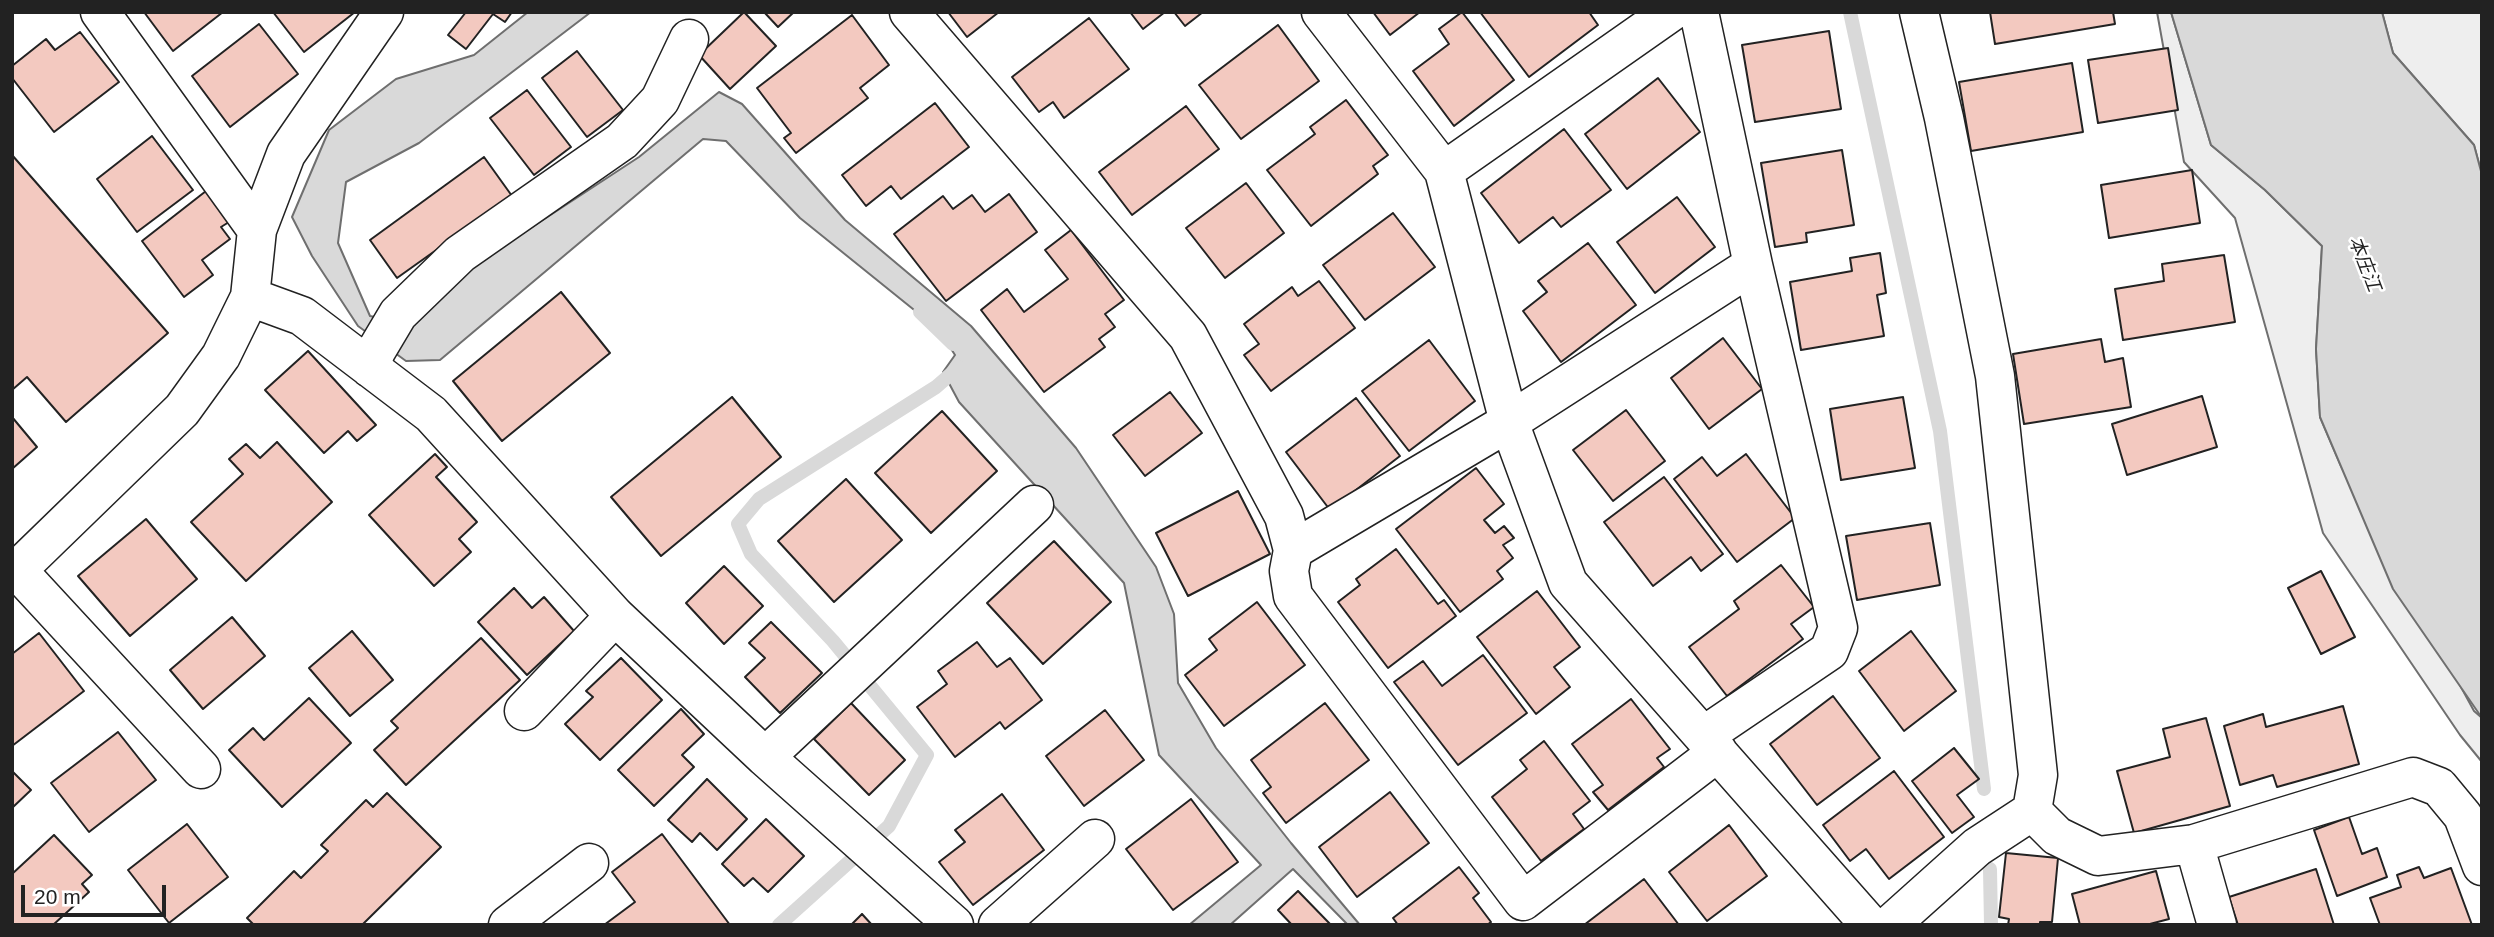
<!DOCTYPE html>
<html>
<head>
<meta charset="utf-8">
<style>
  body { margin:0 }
  #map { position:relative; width:2494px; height:937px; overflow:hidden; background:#fff; font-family:Helvetica,sans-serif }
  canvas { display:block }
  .frame { position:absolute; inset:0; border:14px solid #222; pointer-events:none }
  .scale { position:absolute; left:21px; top:885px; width:145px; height:32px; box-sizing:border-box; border:4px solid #222; border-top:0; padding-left:9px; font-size:21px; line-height:24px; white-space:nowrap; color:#222; -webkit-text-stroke:5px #fff; paint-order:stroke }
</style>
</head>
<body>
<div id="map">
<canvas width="2494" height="937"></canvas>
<div class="frame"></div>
<div class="scale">20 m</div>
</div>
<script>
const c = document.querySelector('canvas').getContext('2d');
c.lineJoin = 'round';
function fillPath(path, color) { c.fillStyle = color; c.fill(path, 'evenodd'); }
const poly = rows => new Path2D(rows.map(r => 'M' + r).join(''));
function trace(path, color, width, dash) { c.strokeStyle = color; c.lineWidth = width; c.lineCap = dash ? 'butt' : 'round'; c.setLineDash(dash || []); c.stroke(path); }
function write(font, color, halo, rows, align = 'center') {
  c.font = font + ' Helvetica,"Noto Sans JP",sans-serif'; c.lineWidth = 5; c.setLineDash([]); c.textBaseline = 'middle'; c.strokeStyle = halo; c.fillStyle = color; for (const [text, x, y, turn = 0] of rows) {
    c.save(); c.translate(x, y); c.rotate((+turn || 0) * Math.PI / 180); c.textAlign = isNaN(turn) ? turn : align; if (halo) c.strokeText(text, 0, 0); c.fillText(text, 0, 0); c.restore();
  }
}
const green = poly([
  [2157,12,2171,12,2211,145,2265,190,2322,246,2316,349,2320,417,2341,466,2474,711,2482,718,2482,762,2460,735,2323,533,2235,218,2184,162,2157,12],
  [2382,12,2482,12,2482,175,2474,145,2393,53,2382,12]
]);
fillPath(green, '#eee');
trace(green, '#6f6f6f', 2);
const water = poly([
  [528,12,591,12,419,143,346,182,338,243,370,316,413,325,468,269,639,157,719,92,742,104,845,220,971,326,1076,448,1156,567,1174,614,1178,683,1216,748,1291,843,1360,925,1348,925,1293,869,1230,925,1189,925,1261,865,1159,755,1124,583,959,402,943,372,955,355,939,330,800,218,726,141,703,139,440,360,406,361,358,326,312,256,292,217,329,130,396,79,474,55,528,12],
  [2171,12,2382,12,2393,53,2474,145,2482,175,2482,718,2393,589,2320,417,2316,349,2322,246,2265,190,2211,145,2171,12]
]);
fillPath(water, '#d9d9d9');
trace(water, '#6f6f6f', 2);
trace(poly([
  [1850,12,1940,431,1984,789],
  [920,312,953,344],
  [1990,869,1991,925],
  [779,925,889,826,927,755,833,641,751,554,738,524,759,499,936,387,959,367]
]), '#d9d9d9', 14);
const building = poly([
  [144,12,223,12,173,51,144,12],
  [273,12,355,12,304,52,273,12],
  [466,12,512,12,505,22,493,14,466,49,448,35,466,12],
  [744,12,776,46,730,89,699,55,744,12],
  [764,12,794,12,778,27,764,12],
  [948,12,999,12,967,37,948,12],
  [1130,12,1165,12,1143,29,1130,12],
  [1174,12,1203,12,1185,26,1174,12],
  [1373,12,1420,12,1390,35,1373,12],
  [1462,12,1514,80,1454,126,1413,71,1449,44,1439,29,1462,12],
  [1480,12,1589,12,1598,25,1529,77,1480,12],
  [1990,12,2113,12,2115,24,1995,44,1990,12],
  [852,15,889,65,860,88,868,98,796,153,784,138,791,133,757,88,852,15],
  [1089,18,1129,69,1064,118,1053,102,1039,112,1012,77,1089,18],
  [259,24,298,74,230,127,192,76,259,24],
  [1278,25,1319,81,1241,139,1199,85,1278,25],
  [1829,31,1841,109,1755,122,1742,45,1829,31],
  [80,32,119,82,54,132,12,78,12,66,46,39,55,50,80,32],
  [2168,48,2178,110,2098,123,2088,60,2168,48],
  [577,51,623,110,587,137,542,78,577,51],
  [2072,63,2083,132,1971,151,1959,82,2072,63],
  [1658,78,1700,132,1627,189,1585,134,1658,78],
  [527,90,571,147,534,175,490,118,527,90],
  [1346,100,1388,155,1373,166,1378,174,1311,226,1267,170,1315,134,1310,127,1346,100],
  [935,103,969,147,901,199,891,186,866,206,842,175,935,103],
  [1186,106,1219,149,1132,215,1099,172,1186,106],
  [1564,129,1611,190,1561,227,1553,217,1519,243,1481,193,1564,129],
  [152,136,193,190,137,232,97,179,152,136],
  [1842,150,1854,225,1806,233,1807,242,1775,247,1761,163,1842,150],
  [12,155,168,333,66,422,27,377,12,390,12,155],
  [484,157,512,196,397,278,370,240,484,157],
  [2192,170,2200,223,2109,238,2101,185,2192,170],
  [1246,183,1284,233,1225,278,1186,228,1246,183],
  [206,191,229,222,221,227,230,239,202,260,213,275,184,297,142,241,206,191],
  [1009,194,1037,232,946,301,894,234,943,196,953,209,972,195,985,212,1009,194],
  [1677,197,1715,247,1655,293,1617,242,1677,197],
  [1393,213,1435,267,1365,320,1323,265,1393,213],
  [1071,230,1124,300,1105,314,1115,327,1099,339,1105,347,1044,392,981,310,1007,289,1024,312,1068,279,1045,250,1071,230],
  [1588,243,1636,305,1561,362,1523,311,1547,292,1538,281,1588,243],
  [1880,253,1886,293,1877,295,1884,336,1801,350,1790,282,1852,271,1850,258,1880,253],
  [2224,255,2235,322,2123,340,2115,289,2164,281,2162,264,2224,255],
  [1319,281,1355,328,1271,391,1244,355,1259,344,1244,324,1292,287,1298,296,1319,281],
  [561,292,610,353,502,441,453,381,561,292],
  [1723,338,1762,389,1709,429,1671,378,1723,338],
  [2101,339,2105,362,2123,358,2131,407,2024,424,2013,354,2101,339],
  [1429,340,1475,401,1409,451,1362,391,1429,340],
  [308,351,376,425,357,441,348,431,324,453,265,390,308,351],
  [1170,392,1202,433,1145,476,1113,435,1170,392],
  [2202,396,2217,447,2127,475,2112,424,2202,396],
  [732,397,781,457,661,556,611,497,732,397],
  [1903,397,1915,468,1841,480,1830,409,1903,397],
  [1356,398,1400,456,1330,510,1286,452,1356,398],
  [1626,410,1665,461,1613,501,1573,450,1626,410],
  [942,411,997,471,931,533,875,473,942,411],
  [12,417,37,447,12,469,12,417],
  [277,442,332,502,246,581,191,522,243,474,229,459,246,444,260,458,277,442],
  [435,454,447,467,436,477,477,522,459,539,471,552,434,586,369,515,435,454],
  [1746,454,1795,518,1737,562,1674,479,1702,457,1717,476,1746,454],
  [1476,468,1504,504,1484,520,1495,533,1504,526,1514,538,1503,545,1513,558,1497,571,1503,579,1460,612,1396,529,1476,468],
  [1664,477,1723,554,1701,571,1691,557,1653,586,1604,522,1664,477],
  [846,479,902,540,834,602,778,541,846,479],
  [1238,491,1270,554,1188,596,1156,533,1238,491],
  [146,519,197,579,130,636,78,576,146,519],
  [1930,523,1940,585,1857,600,1846,536,1930,523],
  [1054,541,1111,602,1043,664,987,603,1054,541],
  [1396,549,1438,604,1444,600,1456,616,1388,668,1338,602,1360,585,1356,579,1396,549],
  [1781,565,1814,607,1791,624,1803,639,1727,696,1689,647,1739,609,1734,601,1781,565],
  [724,566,763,606,724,644,686,603,724,566],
  [2321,571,2355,637,2321,654,2288,588,2321,571],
  [514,588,532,608,544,597,574,631,527,675,478,622,514,588],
  [1537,591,1580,647,1554,667,1570,687,1536,714,1477,637,1537,591],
  [1257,602,1305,665,1224,726,1185,675,1217,650,1209,639,1257,602],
  [232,617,265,656,203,709,170,670,232,617],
  [771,622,822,673,780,713,745,677,765,658,749,643,771,622],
  [352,631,393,680,350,716,309,668,352,631],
  [1911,631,1956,691,1904,731,1859,671,1911,631],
  [39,633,84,691,12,746,12,654,39,633],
  [481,638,520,680,406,785,374,750,398,728,391,721,481,638],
  [977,642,997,667,1010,658,1042,700,1005,729,1000,722,955,757,917,707,947,684,938,671,977,642],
  [1483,655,1527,713,1458,765,1394,682,1423,661,1442,686,1483,655],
  [621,658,662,700,600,760,565,724,593,697,586,691,621,658],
  [1833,696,1880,758,1817,805,1770,744,1833,696],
  [309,698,351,743,282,807,229,750,253,728,264,740,309,698],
  [1631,699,1670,749,1657,758,1664,767,1608,810,1593,792,1603,785,1572,744,1631,699],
  [851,703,905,760,869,795,814,739,851,703],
  [1325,703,1369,760,1286,823,1263,793,1271,787,1251,760,1325,703],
  [2343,706,2359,764,2277,787,2273,775,2240,785,2224,726,2263,714,2266,727,2343,706],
  [681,709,704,734,682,755,694,767,654,806,618,770,681,709],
  [1105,710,1144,760,1084,806,1046,756,1105,710],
  [2206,718,2230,806,2134,833,2117,771,2170,757,2163,729,2206,718],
  [118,732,156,780,89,832,51,783,118,732],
  [1544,741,1590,801,1573,814,1584,829,1541,861,1492,797,1527,769,1520,760,1544,741],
  [1954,748,1979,779,1957,795,1974,817,1952,833,1912,781,1954,748],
  [12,771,31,790,12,808,12,771],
  [1894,771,1944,837,1889,879,1866,849,1850,861,1823,825,1894,771],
  [707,779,747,819,717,850,700,833,692,842,668,820,707,779],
  [1390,792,1429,843,1357,897,1319,847,1390,792],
  [387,793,441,847,362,925,254,925,247,918,294,871,301,878,328,851,321,845,366,800,373,807,387,793],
  [1002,794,1044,850,973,905,939,862,965,842,955,830,1002,794],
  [1191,799,1238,862,1173,910,1126,849,1191,799],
  [2349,817,2362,854,2377,848,2387,877,2337,896,2314,830,2349,817],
  [766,819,804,856,768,892,753,878,744,886,722,864,766,819],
  [187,824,228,877,169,923,128,870,187,824],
  [1729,825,1767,876,1707,921,1669,872,1729,825],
  [662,834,730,925,604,925,635,902,612,872,662,834],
  [54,835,92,875,82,884,89,892,53,925,12,925,12,874,54,835],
  [2006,853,2058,858,2052,922,2040,922,2040,925,2008,925,2009,919,1999,917,2006,853],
  [1459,867,1479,893,1473,898,1491,922,1487,925,1398,925,1393,918,1459,867],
  [2419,867,2424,878,2451,868,2472,925,2380,925,2370,898,2401,887,2397,875,2419,867],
  [2316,869,2334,925,2238,925,2229,897,2316,869],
  [2156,871,2169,919,2146,925,2080,925,2072,894,2156,871],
  [1644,879,1679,925,1584,925,1644,879],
  [1298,891,1331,925,1292,925,1278,910,1298,891],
  [862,914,872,925,851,925,862,914]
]);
fillPath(building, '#f3c9c0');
trace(building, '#222', 2);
const street = poly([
  [100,12,257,230],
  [909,12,1188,336,1284,516,1293,550,1289,571,1293,596,1523,901,1718,752],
  [1321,12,1444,171,1509,422,1568,583,1870,925],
  [1699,12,1753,265,1838,628,1829,651,1705,735],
  [1919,12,1944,118,1995,376,2038,775,2032,811],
  [1444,171,1671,12],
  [250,297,302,316,431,414,615,616,765,757,954,925],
  [370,368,376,351,398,314,460,254,622,141,660,100,689,39],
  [1293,550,1509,422,1753,265],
  [17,570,201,769],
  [12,575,182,410,221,356,250,297,257,230,286,154,384,12],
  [524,711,615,616],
  [765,757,1034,505],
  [2194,844,2217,925],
  [508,925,589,863],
  [998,925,1095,839],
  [1890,925,1977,847,2032,811,2057,836,2098,856,2194,844,2413,777,2439,787,2463,816,2482,866]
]);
trace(street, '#222', 41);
trace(street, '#fff', 38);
write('italic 19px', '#222', '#fff', [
  ["本庄江",2364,264,69]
]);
</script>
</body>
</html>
